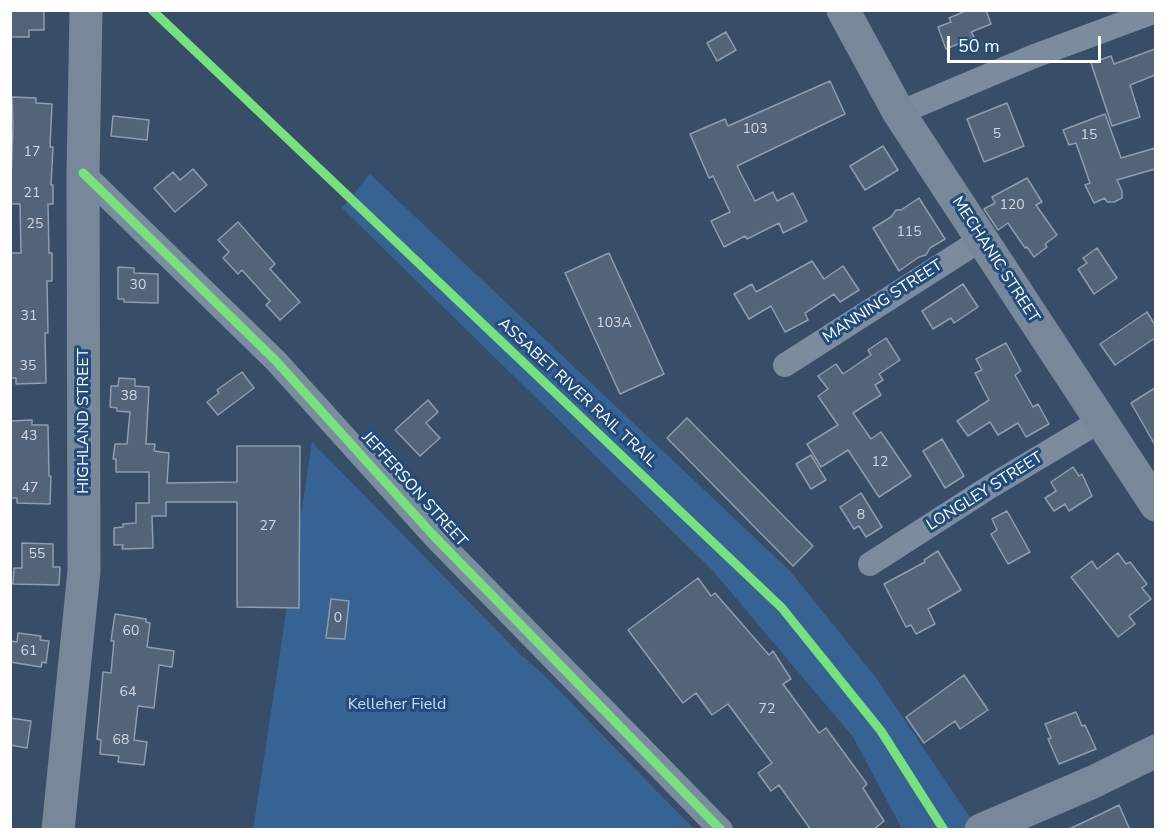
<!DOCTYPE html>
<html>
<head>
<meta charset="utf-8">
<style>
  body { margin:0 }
  #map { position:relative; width:1166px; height:840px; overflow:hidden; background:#374d68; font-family:"Nunito Sans",sans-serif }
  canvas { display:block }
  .frame { position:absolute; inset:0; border:12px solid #fff; pointer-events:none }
  .scale { position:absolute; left:947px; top:36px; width:154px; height:27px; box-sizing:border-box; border:3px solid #fff; border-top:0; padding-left:8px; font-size:18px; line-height:21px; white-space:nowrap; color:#fff; -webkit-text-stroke:4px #234c7c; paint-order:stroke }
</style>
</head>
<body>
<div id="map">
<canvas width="1166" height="840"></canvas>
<div class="frame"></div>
<div class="scale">50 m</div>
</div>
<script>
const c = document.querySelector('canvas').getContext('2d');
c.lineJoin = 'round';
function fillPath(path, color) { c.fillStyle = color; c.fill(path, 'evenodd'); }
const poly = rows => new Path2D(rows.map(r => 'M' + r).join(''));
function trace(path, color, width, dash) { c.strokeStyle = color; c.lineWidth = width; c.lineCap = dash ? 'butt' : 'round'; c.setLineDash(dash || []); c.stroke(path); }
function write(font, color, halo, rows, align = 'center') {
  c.font = font + ' "Nunito Sans",sans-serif'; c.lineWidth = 6; c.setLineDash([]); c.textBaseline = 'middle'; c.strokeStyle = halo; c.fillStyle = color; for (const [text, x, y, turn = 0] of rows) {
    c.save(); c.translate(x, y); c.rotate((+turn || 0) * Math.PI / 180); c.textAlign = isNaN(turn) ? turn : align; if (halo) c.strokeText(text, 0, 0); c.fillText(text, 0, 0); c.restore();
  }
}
fillPath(poly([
  [370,174,790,571,877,679,978,829,902,829,853,737,713,571,342,208],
  [312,442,521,655,546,677,694,829,253,830]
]), '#366393');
const building = poly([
  [10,10,44,10,44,30,29,30,29,37,10,37,10,10],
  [968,10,986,10,991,24,971,32,974,37,946,49,938,27,951,22,949,18,968,10],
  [726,32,736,50,717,61,707,43,726,32],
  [1155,49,1155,75,1130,85,1140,117,1112,126,1091,63,1111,56,1114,64,1155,49],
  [830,81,845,114,737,166,755,201,773,192,777,201,793,193,807,221,783,233,779,223,747,239,745,236,724,247,711,221,730,212,713,176,709,178,690,134,725,119,728,126,830,81],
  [12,97,36,98,36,103,52,104,50,147,53,147,51,185,53,185,53,204,48,204,49,253,52,253,52,281,47,281,48,333,45,333,46,383,16,384,16,378,10,378,10,253,21,253,20,204,10,204,13,128,12,97],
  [1007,103,1024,146,984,162,967,119,1007,103],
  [1105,114,1121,158,1155,148,1155,169,1117,180,1122,191,1122,198,1114,202,1107,202,1105,198,1094,203,1085,185,1090,183,1076,143,1069,145,1063,130,1105,114],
  [113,116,149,120,147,140,111,136,113,116],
  [883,146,898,170,865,190,850,166,883,146],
  [193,169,207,185,175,212,154,188,173,172,180,180,193,169],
  [1027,178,1042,202,1036,205,1057,235,1045,244,1047,247,1034,257,1027,247,1025,248,1008,223,998,230,984,209,995,203,992,197,1027,178],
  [919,198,945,239,930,248,926,255,919,257,899,271,873,228,891,217,896,210,901,210,919,198],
  [238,222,275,264,270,269,300,302,280,320,266,305,270,301,242,270,238,274,223,258,229,252,218,240,238,222],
  [1097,248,1117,278,1094,294,1078,269,1087,263,1083,258,1097,248],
  [609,253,664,374,620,394,565,273,609,253],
  [812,261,824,279,843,266,859,290,840,302,834,294,805,313,808,320,785,332,771,306,749,319,734,294,752,284,756,292,812,261],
  [118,267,134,268,134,273,158,274,158,303,124,302,124,299,118,299,118,267],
  [963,284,978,307,954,323,951,318,933,329,922,311,963,284],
  [1147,312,1155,325,1155,338,1115,365,1100,344,1147,312],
  [886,338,900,360,879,374,883,380,875,385,881,395,853,413,871,439,881,432,911,476,879,497,848,450,821,467,807,444,838,425,818,396,828,389,818,376,836,364,843,374,871,355,868,350,886,338],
  [1006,343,1021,371,1015,375,1033,407,1038,404,1049,424,1026,437,1018,423,998,435,990,422,968,436,957,421,989,400,975,373,982,370,976,359,1006,343],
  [242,372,254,388,218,415,207,402,219,393,217,390,242,372],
  [119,378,135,379,135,386,149,387,146,444,155,444,154,451,169,453,167,483,237,482,237,446,300,446,299,608,237,607,237,502,166,502,166,516,152,516,153,548,122,549,123,545,114,545,114,528,123,527,123,524,136,523,136,503,149,503,149,472,116,472,116,459,113,459,115,444,127,444,130,412,117,411,117,408,110,407,111,386,118,386,119,378],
  [1155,388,1155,445,1131,403,1155,388],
  [428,400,438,412,426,423,440,438,420,456,395,430,428,400],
  [687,418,813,546,793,566,667,438,687,418],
  [32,420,32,425,48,425,49,476,51,476,50,504,17,503,17,498,10,498,10,421,32,420],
  [942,439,964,476,945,488,923,451,942,439],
  [811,455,826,480,811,489,796,464,811,455],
  [1073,467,1079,476,1082,474,1092,496,1069,511,1065,504,1054,511,1045,498,1056,491,1051,482,1073,467],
  [861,493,882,527,866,537,859,526,854,529,840,507,861,493],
  [1007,511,1030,552,1008,564,991,534,997,530,992,519,1007,511],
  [22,543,53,544,53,567,60,567,59,585,13,584,14,568,22,568,22,543],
  [938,551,961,590,928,609,935,624,916,634,911,625,906,627,884,584,925,562,924,560,938,551],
  [1118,553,1126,564,1130,562,1147,584,1142,588,1151,599,1129,616,1135,624,1118,637,1071,577,1092,561,1097,569,1118,553],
  [698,578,711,596,715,593,769,655,773,651,791,679,783,684,819,733,826,728,867,784,863,788,884,821,873,830,811,830,779,785,771,791,758,773,772,763,728,704,712,715,696,693,683,703,628,630,698,578],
  [331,599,349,601,345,639,326,638,331,599],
  [115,614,146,619,146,622,150,623,147,647,174,651,172,667,159,665,154,708,138,706,134,740,147,742,144,765,118,762,119,756,100,754,101,740,97,739,103,672,111,673,114,641,111,641,115,614],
  [18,633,41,636,40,640,49,641,46,663,42,662,41,667,10,662,10,641,17,642,18,633],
  [964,675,988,710,960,729,955,721,924,743,906,717,964,675],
  [1076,712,1082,726,1085,725,1096,749,1059,764,1048,739,1051,738,1045,724,1076,712],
  [10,718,31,721,27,748,10,745,10,718],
  [1119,805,1130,830,1067,830,1103,813,1119,805]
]);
fillPath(building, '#52647a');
trace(building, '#8f9dad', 1.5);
trace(poly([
  [899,113,1032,57,1156,11],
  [83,173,276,361,433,535,721,830],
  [785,365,982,239],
  [870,564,988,488,1100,421]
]), '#7b8c9f', 24);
trace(poly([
  [843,10,899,113,1156,505],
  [58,830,84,571,83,173,86,10],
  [981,830,1093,782,1156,751]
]), '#78889b', 33);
trace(poly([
  [152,10,782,608,881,731,944,830],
  [83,173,276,361,433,535,721,830]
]), '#77e17e', 9);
write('14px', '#d4d8de', null, [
  ["103",755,130],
  ["5",997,135],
  ["15",1089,136],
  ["17",32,153],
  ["21",32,194],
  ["120",1012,206],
  ["25",35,225],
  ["115",909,233],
  ["30",138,286],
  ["31",29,317],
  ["103A",614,324],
  ["35",28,367],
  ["38",129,397],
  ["43",29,437],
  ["12",880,463],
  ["47",30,489],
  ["8",861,516],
  ["27",268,527],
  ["55",37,555],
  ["0",338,619],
  ["60",131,632],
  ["61",29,652],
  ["64",128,693],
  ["72",767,710],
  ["68",121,741]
]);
write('16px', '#fff', '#234c7c', [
  ["MECHANIC STREET",995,260,57],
  ["MANNING STREET",883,302,-33],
  ["ASSABET RIVER RAIL TRAIL",577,393,43],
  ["HIGHLAND STREET",84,421,-90],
  ["JEFFERSON STREET",414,490,48],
  ["LONGLEY STREET",985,492,-32]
]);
write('16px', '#c9def4', '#234c7c', [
  ["Kelleher Field",397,705]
]);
</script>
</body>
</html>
